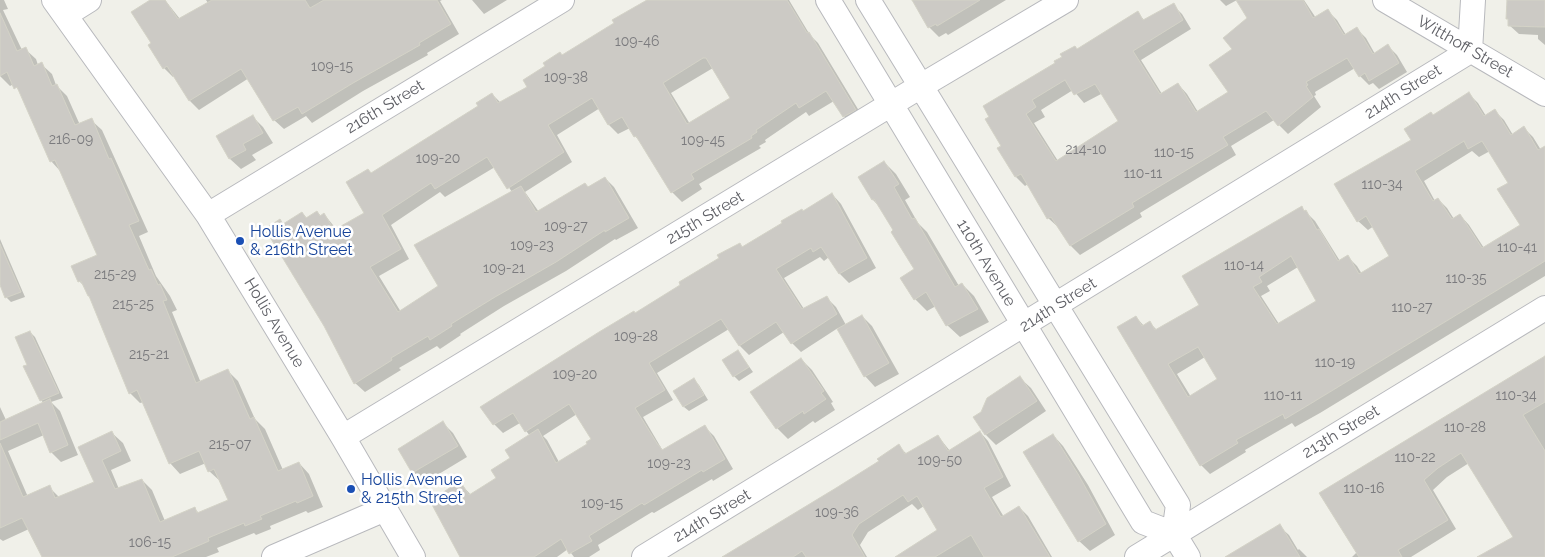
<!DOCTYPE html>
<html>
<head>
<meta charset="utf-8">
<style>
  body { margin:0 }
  canvas { display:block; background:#f0f0e9 }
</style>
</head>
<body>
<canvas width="1545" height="557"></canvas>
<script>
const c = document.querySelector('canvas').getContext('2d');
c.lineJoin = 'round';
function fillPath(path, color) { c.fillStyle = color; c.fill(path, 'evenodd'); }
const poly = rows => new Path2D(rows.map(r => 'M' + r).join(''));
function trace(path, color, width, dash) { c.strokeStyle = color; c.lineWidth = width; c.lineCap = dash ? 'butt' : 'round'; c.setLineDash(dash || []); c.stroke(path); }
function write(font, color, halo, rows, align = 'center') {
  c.font = font + ' Raleway,sans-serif'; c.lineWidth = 5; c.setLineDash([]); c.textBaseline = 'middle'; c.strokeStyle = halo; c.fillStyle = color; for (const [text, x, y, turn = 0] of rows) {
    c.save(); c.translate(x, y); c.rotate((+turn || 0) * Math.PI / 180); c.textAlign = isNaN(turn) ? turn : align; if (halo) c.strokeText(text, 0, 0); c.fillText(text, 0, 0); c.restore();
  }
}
fillPath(poly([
  [0,0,4,0,8,9,3,10,22,50,25,49,36,59,38,65,41,64,52,74,56,85,67,96,80,125,91,120,102,130,148,232,139,236,156,276,170,296,177,310,172,312,201,383,228,371,238,381,255,419,265,429,283,470,299,463,309,474,323,507,308,513,306,511,270,526,271,529,256,535,254,533,217,548,219,552,206,557,43,557,29,529,3,541,0,539,0,407,6,420,44,404,41,400,29,365,30,332,35,337,63,398,51,402,60,411,78,455,61,462,51,452,44,435,8,451,28,497,49,487,60,498,96,483,80,448,112,433,123,443,131,461,111,470,119,489,142,480,152,490,165,521,194,508,200,514,229,501,220,481,209,471,206,463,180,474,170,463,144,402,140,403,130,393,91,298,84,286,79,281,99,255,61,172,51,161,22,95,14,84,10,86,0,76],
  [152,0,165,0,180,19,208,3,206,0,442,0,440,1,459,34,427,53,428,55,363,91,312,123,306,116,284,129,274,120,249,78,199,110,190,101,174,76,173,77,164,68,152,44],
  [472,0,507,0,484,14],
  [649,0,789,0,810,35,818,43,864,119,854,126,844,116,834,101,809,116,806,112,765,140,766,142,759,146,761,148,699,184,702,189,682,202,672,192,642,144,635,136,630,128,618,134,609,125,600,108,557,135,572,162,525,192,539,212,605,178,614,187,638,228,616,240,615,239,566,271,504,306,460,334,461,335,440,349,437,346,399,368,401,370,365,392,355,383,280,221,284,225,302,213,307,218,317,212,321,216,324,214,337,230,365,213,372,174,479,107,492,94,501,103,529,87,562,56,615,23],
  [713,68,732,99,690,124,671,93],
  [495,167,512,192,439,286,401,312,379,276,409,259,391,225,440,192,445,197],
  [913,0,1006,0,948,35,946,33,939,37,929,27],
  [1220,0,1237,0,1226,6],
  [1238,0,1304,0,1316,18,1328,11,1337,20,1346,35,1357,29,1366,38,1375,54,1388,46,1397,55,1407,72,1379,89,1373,83,1369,85,1360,76,1355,68,1315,92,1316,95,1314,96,1321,107,1288,134,1274,120,1231,146,1236,155,1140,213,1142,217,1080,255,1071,246,1059,227,1058,227,1048,218,1028,184,1025,186,1016,177,999,149,1003,146,986,119,1078,50,1137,12,1145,21,1173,5,1182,14,1191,29,1141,60,1162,94,1178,84,1187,94,1198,112,1230,92,1234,49,1249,19],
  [1073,90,1084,103,1103,93,1120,122,1058,161,1034,123,1045,117,1041,110],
  [1509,0,1545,0,1545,45,1538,39,1538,35,1519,34,1509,25],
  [1469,94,1478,103,1486,116,1495,111,1504,120,1513,135,1524,128,1533,137,1541,150,1545,147,1545,276,1320,413,1295,427,1292,423,1245,450,1246,452,1210,474,1201,465,1136,317,1144,326,1150,323,1157,330,1200,306,1301,207,1315,221,1340,261,1348,257,1357,266,1362,274,1391,256,1374,226,1368,230,1358,221,1413,141,1434,116],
  [1472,151,1479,157,1490,151,1510,183,1521,226,1484,248,1469,225,1460,215,1454,219,1447,208,1438,199,1435,201,1424,181],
  [1298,267,1318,301,1279,324,1261,296,1270,291,1267,286],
  [1205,357,1219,379,1191,397,1177,374],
  [253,117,263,127,273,143,252,155,256,160,241,169,230,159,218,137],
  [884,162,896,174,910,197,905,200,918,223,927,232,959,286,962,284,974,296,989,322,960,337,947,325,936,306,927,311,915,299,916,270,880,207,873,200,860,177],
  [832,194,841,204,876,268,849,283,840,274,829,257,824,261,820,257,784,278,804,309,826,297,836,307,846,325,862,316,872,326,899,374,875,387,865,376,838,328,801,352,792,343,784,332,749,355,740,346,729,329,657,373,673,400,643,417,663,451,705,427,714,436,733,469,713,481,712,479,654,513,652,512,598,545,600,550,589,557,574,557,568,549,557,557,462,557,459,482,471,495,497,478,530,436,520,423,503,433,494,424,635,314,682,285,740,244,743,248],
  [577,414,592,439,589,444,559,462,547,440,543,436],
  [0,239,25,297,11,302,6,297,0,281],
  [738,351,753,372,739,381,734,376],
  [1545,358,1545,557,1479,557,1515,537,1469,463,1447,477,1433,490,1456,529,1411,557,1352,557,1357,552,1321,494],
  [801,359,812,370,833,402,831,403,835,410,815,423,813,421,788,439,777,428,752,393],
  [1020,378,1031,388,1046,411,996,445,986,435,982,413],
  [694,380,699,385,708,400,689,411,684,407],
  [443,423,453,433,467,457,424,483,413,472,399,449],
  [980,432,988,441,1011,486,992,497,1004,517,1019,507,1028,516,1052,557,906,557,939,530,924,506,918,510,912,504,868,532,860,545,867,557,724,557,881,461,898,446,907,454,938,436,950,451],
  [1053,435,1063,446,1088,485,1115,535,1090,551,1079,541],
  [1279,526,1289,535,1298,550,1299,549,1307,557,1248,557]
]), '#0003');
const building = poly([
  [150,0,165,0,178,19,212,0,305,0,310,8,324,0,437,0,451,24,419,43,420,45,353,83,302,114,298,107,273,121,241,69,189,101,167,66,163,69,148,45,151,43,131,12,150,0],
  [647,0,787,0,807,33,809,32,856,110,843,117,826,91,799,108,796,103,756,130,757,132,751,136,752,138,691,174,694,179,671,193,636,136,634,137,622,117,608,125,592,98,548,125,564,152,507,189,487,157,435,189,431,183,382,215,401,249,370,267,398,312,438,286,414,245,521,186,536,212,585,183,588,187,605,177,629,218,605,232,605,230,556,262,495,297,451,324,452,326,430,340,428,336,391,358,392,360,354,384,324,326,265,229,280,219,283,224,302,212,306,218,317,211,320,216,324,213,334,230,364,213,346,182,368,169,371,173,478,106,476,103,492,93,498,103,527,87,523,80,545,66,543,63,560,52,562,55,614,23,612,20,647,0],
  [703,58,706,58,730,98,687,124,663,83,703,58],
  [912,0,980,0,937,26,936,24,928,28,912,0],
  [1236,0,1303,0,1313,18,1328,9,1344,35,1357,27,1373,54,1388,44,1399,63,1369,81,1365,73,1359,77,1347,58,1306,82,1308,85,1306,86,1313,97,1278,126,1266,111,1223,137,1228,145,1132,203,1134,207,1070,246,1051,217,1047,219,1046,217,1021,174,1015,177,997,148,1001,146,985,119,989,117,983,106,1055,63,1054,61,1062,57,1060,54,1075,46,1077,49,1138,11,1143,20,1174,3,1183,20,1133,51,1160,94,1178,83,1196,112,1228,92,1209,65,1232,49,1223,38,1247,18,1236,0],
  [1065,80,1074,95,1095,84,1118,121,1056,161,1026,114,1036,107,1032,100,1065,80],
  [1507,0,1545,0,1545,27,1508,26,1508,19,1506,19,1507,0],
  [0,13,17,51,26,47,34,66,42,62,52,86,57,84,75,125,92,118,109,159,111,158,139,221,129,225,149,270,151,269,158,285,160,284,167,300,163,301,196,383,228,369,250,419,254,417,278,471,299,462,313,496,297,503,296,501,260,516,262,519,245,526,244,523,208,538,209,541,172,557,42,557,22,518,0,528,0,443,23,497,50,485,55,498,94,482,78,447,112,431,121,451,102,460,115,489,142,479,160,522,195,507,197,513,228,500,214,469,208,472,199,451,169,464,137,390,129,394,89,296,88,296,81,281,78,282,71,266,97,255,55,160,50,162,17,87,14,89,7,72,0,76,0,13],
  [1469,92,1484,116,1495,109,1511,135,1524,126,1538,150,1545,146,1545,261,1310,404,1285,419,1283,414,1236,440,1238,443,1200,466,1117,327,1136,316,1142,326,1150,321,1155,330,1199,305,1182,276,1302,206,1304,211,1306,210,1317,230,1319,229,1338,261,1348,255,1359,274,1389,256,1366,216,1357,222,1334,184,1411,140,1404,129,1431,112,1433,115,1469,92],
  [1464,141,1468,149,1482,141,1508,183,1497,189,1520,225,1482,248,1460,214,1452,219,1438,198,1433,201,1415,171,1464,141],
  [1291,256,1316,301,1277,324,1253,287,1262,282,1259,277,1291,256],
  [1198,347,1217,379,1188,397,1168,364,1198,347],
  [253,115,263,133,243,144,246,150,229,159,216,136,253,115],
  [884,161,899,184,894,187,912,219,915,218,955,287,962,283,978,309,946,326,926,292,914,300,900,278,914,269,891,232,893,230,874,199,872,200,858,177,884,161],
  [832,193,867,258,839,274,821,247,813,252,811,248,776,269,802,309,827,296,837,314,791,344,776,322,739,346,721,319,649,363,665,390,635,408,658,445,659,445,662,450,705,425,725,459,703,472,702,470,644,505,642,503,589,536,592,541,569,554,561,539,534,557,460,557,430,501,460,481,469,495,496,478,491,470,510,458,505,450,538,429,556,463,587,444,586,442,591,439,569,404,525,432,513,413,493,425,480,407,599,332,634,311,635,313,680,285,679,282,719,258,717,255,740,243,742,247,782,223,781,221,802,209,803,211,832,193],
  [0,244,21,292,5,298,0,285,0,244],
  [862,315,889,363,864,377,837,329,862,315],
  [30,331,59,393,40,401,23,366,27,365,15,337,30,331],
  [738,350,749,367,733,377,722,360,738,350],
  [1545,356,1545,402,1523,415,1545,451,1545,557,1477,557,1513,537,1461,453,1438,468,1424,480,1448,520,1398,550,1402,557,1359,557,1319,493,1545,356],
  [801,358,824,391,821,393,826,399,804,414,803,411,776,429,750,392,801,358],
  [1020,376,1037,401,985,435,973,417,981,412,987,398,1020,376],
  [694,378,704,395,683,407,673,391,694,378],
  [50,399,68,445,50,453,38,423,0,440,0,422,50,399],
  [443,421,458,446,412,473,398,449,443,421],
  [980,431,1003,477,984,488,1001,517,1019,506,1050,557,984,557,971,535,935,557,895,557,937,530,917,496,908,502,903,495,859,524,852,535,865,557,806,557,802,551,793,557,722,557,836,488,879,461,877,459,899,444,905,454,938,435,948,451,980,431],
  [1053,434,1078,474,1106,524,1078,542,1023,452,1053,434],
  [1280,524,1300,557,1225,557,1280,524]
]);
fillPath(building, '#cccac5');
trace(building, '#d4d3c7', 1);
const minor = poly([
  [54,0,208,215,343,437,413,557],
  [828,0,1143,522,1174,534],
  [868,0,1178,505,1174,534,1188,557],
  [1385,0,1545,94],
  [65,15,89,0],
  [208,215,562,0],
  [343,437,921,86,1066,0],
  [274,557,385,509],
  [644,557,1470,51,1473,0],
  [1137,557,1545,308]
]);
trace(minor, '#b8b9bd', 26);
trace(minor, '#fff', 24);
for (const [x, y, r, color] of [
  [240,241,5,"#1a4fb4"],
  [351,489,5,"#1a4fb4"]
]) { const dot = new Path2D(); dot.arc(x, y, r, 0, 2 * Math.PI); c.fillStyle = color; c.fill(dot); trace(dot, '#fff', 2); }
write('14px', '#7b7b7e', null, [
  ["109-46",637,42],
  ["109-15",332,67],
  ["109-38",566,78],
  ["216-09",71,140],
  ["109-45",703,141],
  ["214-10",1086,150],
  ["110-15",1174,153],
  ["109-20",438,159],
  ["110-11",1143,174],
  ["110-34",1382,185],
  ["109-27",566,227],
  ["109-23",532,246],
  ["110-41",1517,248],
  ["110-14",1244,266],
  ["109-21",504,269],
  ["215-29",115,275],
  ["110-35",1466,279],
  ["215-25",133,305],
  ["110-27",1412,308],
  ["109-28",636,337],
  ["215-21",149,355],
  ["110-19",1335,363],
  ["109-20",575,375],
  ["110-11",1283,396],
  ["110-34",1516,396],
  ["110-28",1465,428],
  ["215-07",230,445],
  ["110-22",1415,458],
  ["109-50",940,461],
  ["109-23",669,464],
  ["110-16",1364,489],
  ["109-15",602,504],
  ["109-36",837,513],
  ["106-15",150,543]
]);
write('16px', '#606167', '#fff', [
  ["Witthoff Street",1465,47,30],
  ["214th Street",1403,92,-32],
  ["216th Street",385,107,-31],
  ["215th Street",705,218,-31],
  ["110th Avenue",986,263,59],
  ["214th Street",1058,305,-32],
  ["Hollis Avenue",274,323,59],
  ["213th Street",1341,432,-31],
  ["214th Street",712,516,-31]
]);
write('16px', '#164399', '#fff', [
  ["Hollis Avenue",250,232],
  ["& 216th Street",250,250],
  ["Hollis Avenue",361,480],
  ["& 215th Street",361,498]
], 'left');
</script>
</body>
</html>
